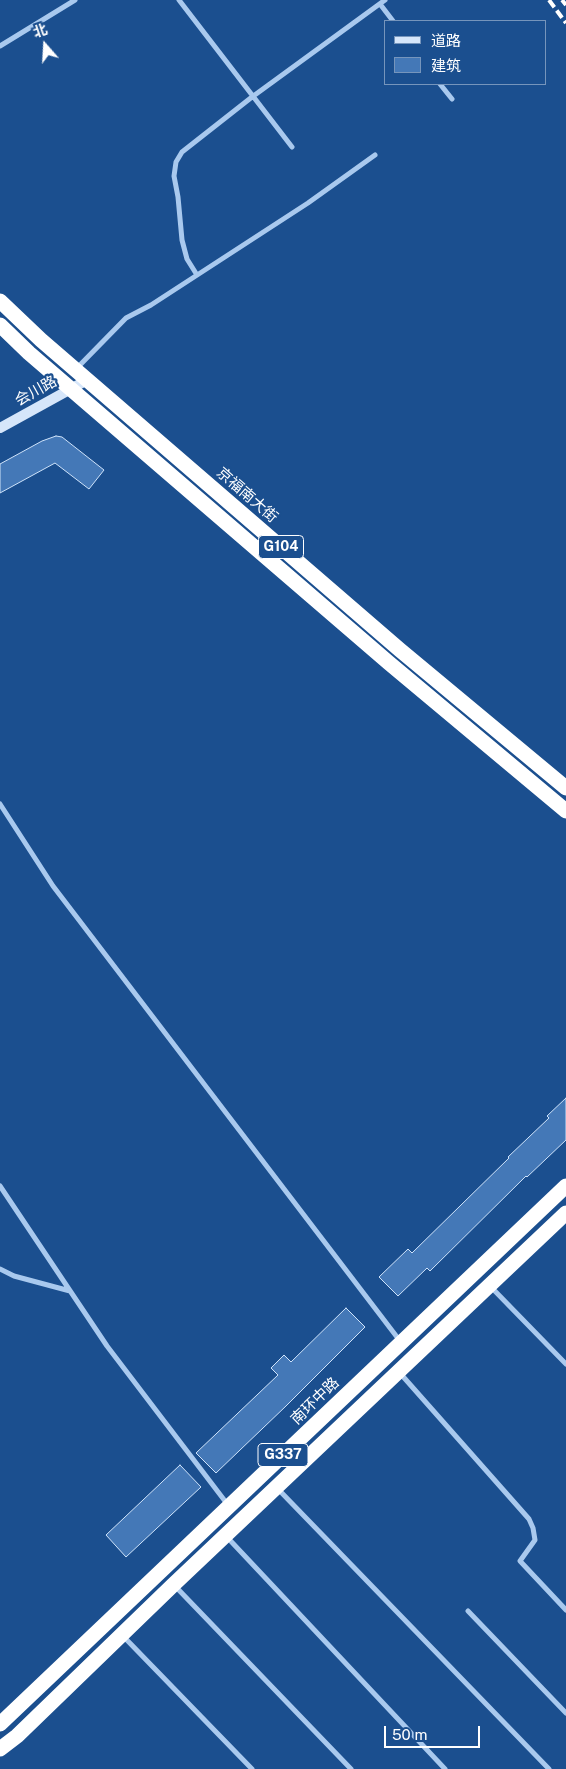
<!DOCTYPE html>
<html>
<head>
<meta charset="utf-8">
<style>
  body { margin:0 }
  #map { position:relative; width:566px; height:1769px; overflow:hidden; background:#1b4f8f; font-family:"Public Sans","Noto Sans SC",sans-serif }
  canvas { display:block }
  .legend { position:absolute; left:384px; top:20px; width:162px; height:65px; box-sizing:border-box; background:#1b4f8f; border:1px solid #7695bc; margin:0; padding:6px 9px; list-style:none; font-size:15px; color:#fff }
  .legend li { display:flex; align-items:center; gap:10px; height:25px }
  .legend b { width:25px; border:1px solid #7695bc }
  .north { position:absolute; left:20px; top:20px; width:50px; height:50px; -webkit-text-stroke:4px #1b4f8f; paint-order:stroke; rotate:341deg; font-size:14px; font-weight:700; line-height:20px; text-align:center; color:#fff }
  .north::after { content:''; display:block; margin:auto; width:18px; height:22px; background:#fff; clip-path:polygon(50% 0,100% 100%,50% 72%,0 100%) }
  .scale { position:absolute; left:384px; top:1726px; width:96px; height:22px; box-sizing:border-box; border:2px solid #fff; border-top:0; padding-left:6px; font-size:15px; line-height:18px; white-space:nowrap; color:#fff; -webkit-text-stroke:4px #1b4f8f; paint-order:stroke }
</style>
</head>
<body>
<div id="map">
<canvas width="566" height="1769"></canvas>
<ul class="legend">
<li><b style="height:6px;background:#d6e6fa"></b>道路</li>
<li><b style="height:14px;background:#4478b7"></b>建筑</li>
</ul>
<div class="north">北</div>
<div class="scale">50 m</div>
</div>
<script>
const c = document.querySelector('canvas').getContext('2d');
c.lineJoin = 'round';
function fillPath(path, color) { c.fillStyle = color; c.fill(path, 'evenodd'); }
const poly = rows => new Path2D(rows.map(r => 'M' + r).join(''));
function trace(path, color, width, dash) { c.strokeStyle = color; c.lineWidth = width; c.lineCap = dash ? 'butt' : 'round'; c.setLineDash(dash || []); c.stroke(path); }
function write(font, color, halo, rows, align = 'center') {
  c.font = font + ' "Public Sans","Noto Sans SC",sans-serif'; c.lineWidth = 4.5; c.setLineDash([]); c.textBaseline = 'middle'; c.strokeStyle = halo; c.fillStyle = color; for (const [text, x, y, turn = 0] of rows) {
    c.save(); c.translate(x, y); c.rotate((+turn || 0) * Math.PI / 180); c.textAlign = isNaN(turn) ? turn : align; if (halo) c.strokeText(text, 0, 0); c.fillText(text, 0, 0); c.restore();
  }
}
const building = poly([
  [56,436,62,437,104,470,89,489,55,463,0,493,0,464,42,441,56,436],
  [566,1098,566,1140,527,1177,526,1176,430,1271,427,1268,398,1296,379,1277,408,1249,412,1253,509,1158,508,1157,549,1118,547,1116,566,1098],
  [346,1308,365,1327,286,1406,216,1473,196,1453,278,1375,271,1368,284,1355,291,1362,346,1308],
  [180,1465,201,1487,126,1557,106,1535,180,1465]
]);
fillPath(building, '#4478b7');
trace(building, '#cfe3fa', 1);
trace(poly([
  [179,0,292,147],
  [380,4,393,21],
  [0,46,75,0],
  [440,84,452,99],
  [197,275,187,259,182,240,178,197,174,176,176,162,182,152,252,97,385,0],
  [77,368,126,318,151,305,308,203,375,155],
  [0,804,53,886,400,1341],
  [0,1186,107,1346,228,1505],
  [0,1269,14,1276,70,1291],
  [490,1286,566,1364],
  [399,1372,529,1519,533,1528,535,1540,520,1561,566,1610],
  [277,1488,549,1769],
  [226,1536,445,1769],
  [174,1585,351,1769],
  [468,1611,566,1713],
  [122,1635,252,1769]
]), '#a9c9ee', 5);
trace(poly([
  [0,428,87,380]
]), '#d6e6fa', 10);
trace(poly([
  [0,301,41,340,400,650,566,788],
  [0,325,29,353,389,663,566,811],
  [0,1724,566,1186],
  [0,1749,17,1736,173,1585,566,1213]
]), '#fff', 15);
trace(poly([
  [549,0,566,23],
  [562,0,566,5]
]), '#fff', 4, [9, 4]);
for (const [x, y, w] of [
  [281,547,45],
  [283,1455,50]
]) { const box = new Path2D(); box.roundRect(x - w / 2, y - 11.5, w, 23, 4); c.fillStyle = '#1b4f8f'; c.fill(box); trace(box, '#fff', 1); }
write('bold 14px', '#fff', null, [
  ["G104",281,547],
  ["G337",283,1455]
]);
write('15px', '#fff', '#1b4f8f', [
  ["会川路",36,391,-29],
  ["京福南大街",247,495,41],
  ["南环中路",315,1401,-44]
]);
</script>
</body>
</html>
